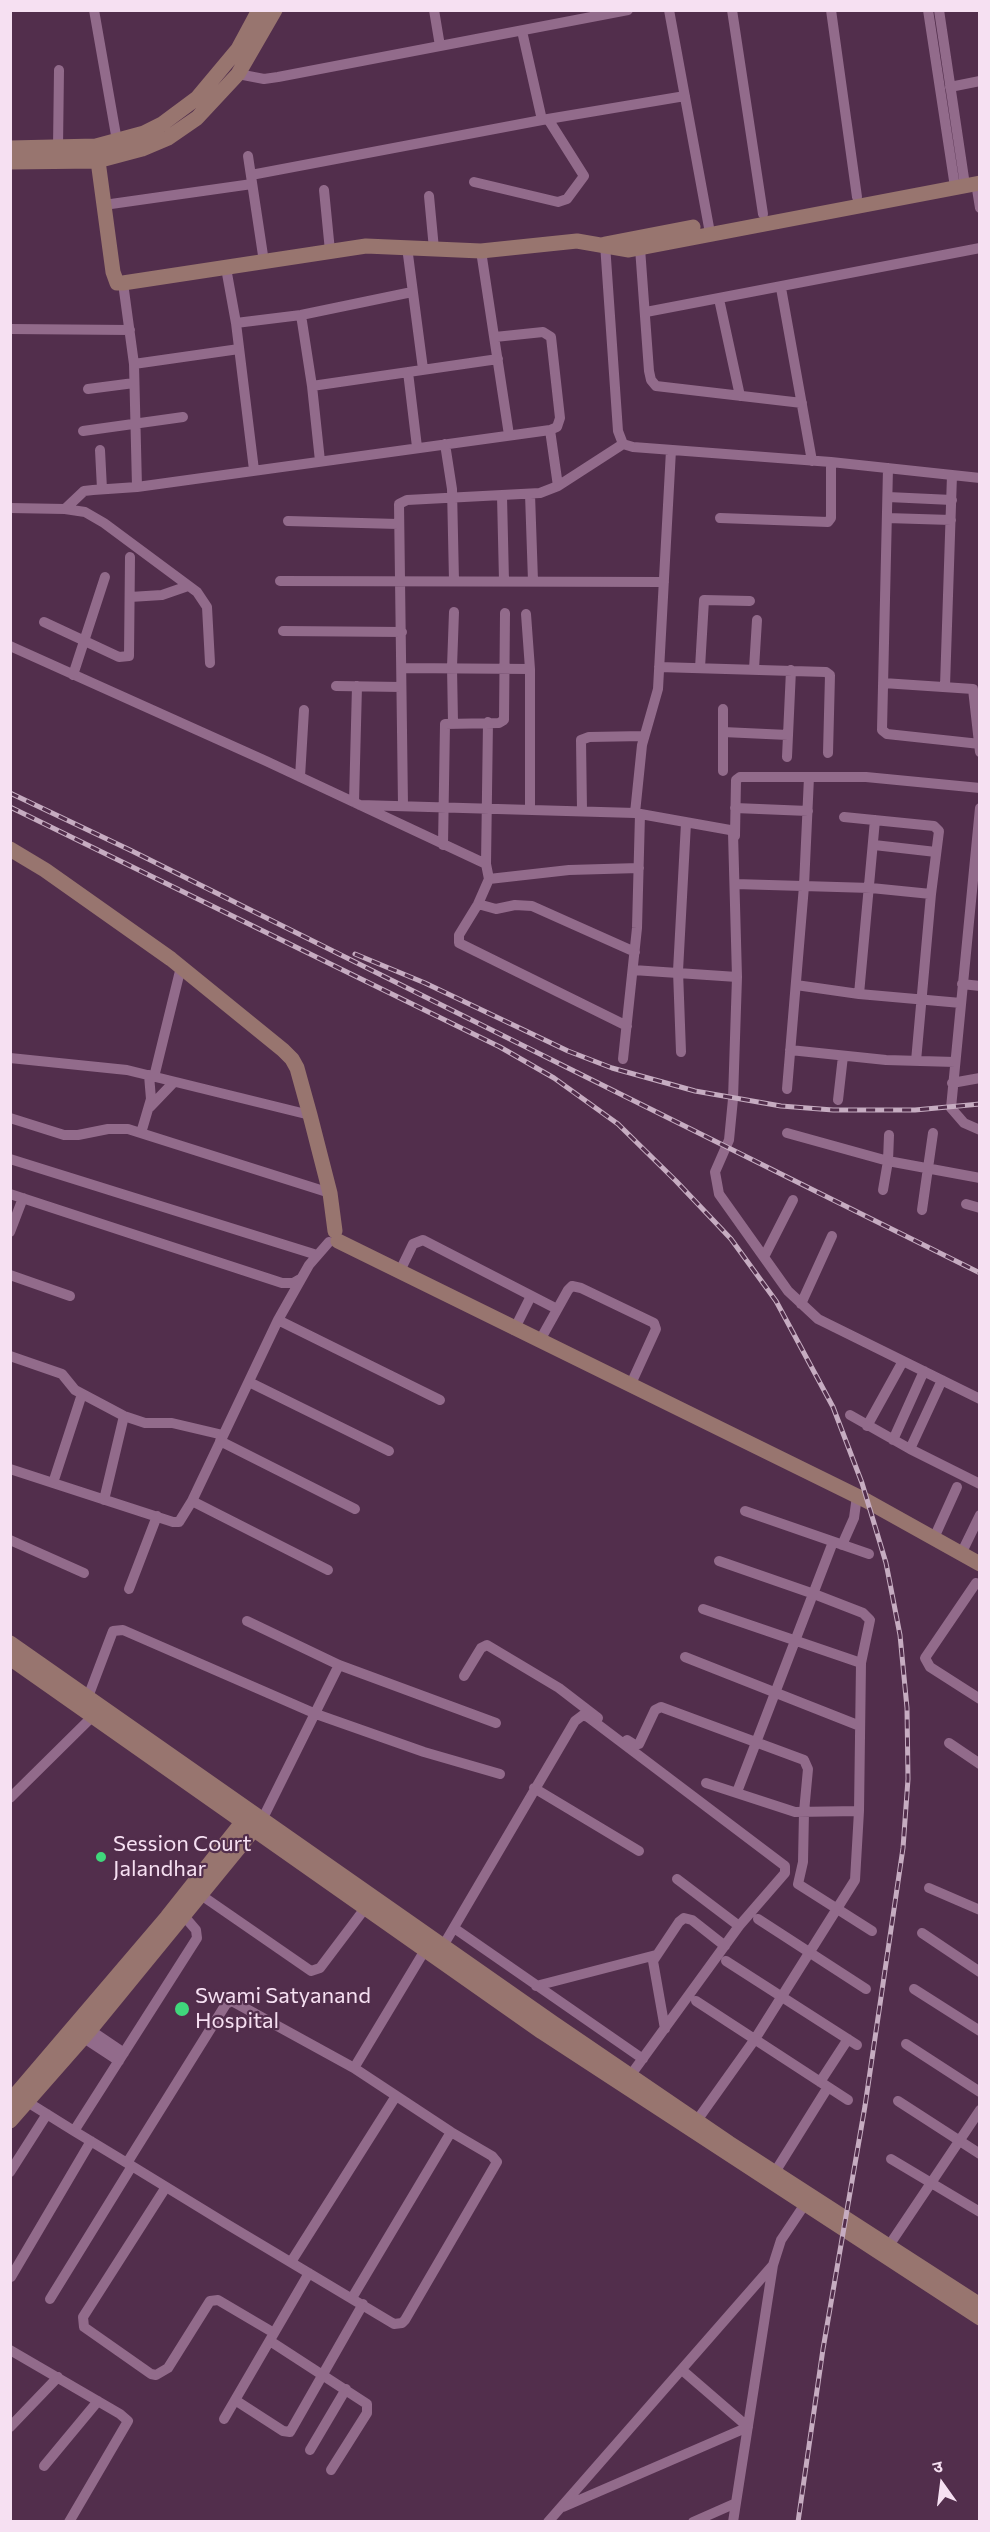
<!DOCTYPE html>
<html>
<head>
<meta charset="utf-8">
<style>
  body { margin:0 }
  #map { position:relative; width:990px; height:2532px; overflow:hidden; background:#522e4c; font-family:Commissioner,"Noto Sans Devanagari",sans-serif }
  canvas { display:block }
  .frame { position:absolute; inset:0; border:12px solid #f6e0f2; pointer-events:none }
  .north { position:absolute; left:912px; top:2454px; width:60px; height:60px; -webkit-text-stroke:4px #522e4c; paint-order:stroke; rotate:346deg; font-size:16px; font-weight:700; line-height:24px; text-align:center; color:#f6e0f2 }
  .north::after { content:''; display:block; margin:auto; width:21px; height:27px; background:#f6e0f2; clip-path:polygon(50% 0,100% 100%,50% 72%,0 100%) }
</style>
</head>
<body>
<div id="map">
<canvas width="990" height="2532"></canvas>
<div class="frame"></div>
<div class="north">उ</div>
</div>
<script>
const c = document.querySelector('canvas').getContext('2d');
c.lineJoin = 'round';
const poly = rows => new Path2D(rows.map(r => 'M' + r).join(''));
function trace(path, color, width, dash) { c.strokeStyle = color; c.lineWidth = width; c.lineCap = dash ? 'butt' : 'round'; c.setLineDash(dash || []); c.stroke(path); }
function write(font, color, halo, rows, align = 'center') {
  c.font = font + ' Commissioner,sans-serif'; c.lineWidth = 4.5; c.setLineDash([]); c.textBaseline = 'middle'; c.strokeStyle = halo; c.fillStyle = color; for (const [text, x, y, turn = 0] of rows) {
    c.save(); c.translate(x, y); c.rotate((+turn || 0) * Math.PI / 180); c.textAlign = isNaN(turn) ? turn : align; if (halo) c.strokeText(text, 0, 0); c.fillText(text, 0, 0); c.restore();
  }
}
trace(poly([
  [94,10,117,141],
  [434,10,440,46],
  [669,10,710,233],
  [732,10,763,214],
  [831,10,857,197],
  [928,10,955,187],
  [939,10,965,185],
  [522,31,542,120],
  [238,74,264,79,278,77,628,10],
  [950,87,980,81],
  [58,147,59,70],
  [248,156,264,262],
  [251,175,542,120,685,96],
  [474,182,558,202,567,199,584,176,548,119],
  [976,183,980,208],
  [324,190,330,251],
  [429,196,434,249],
  [104,205,252,184],
  [605,244,618,431,623,444,633,447,831,462,980,478],
  [407,247,423,369],
  [640,248,649,371,651,380,656,386,802,403],
  [481,251,509,435],
  [226,268,236,323,254,470],
  [123,283,134,364,137,487],
  [781,288,812,461],
  [719,299,740,396],
  [646,312,980,248],
  [301,315,312,386,320,461],
  [236,323,301,315,412,292],
  [10,329,130,330],
  [134,364,239,349],
  [408,372,417,447],
  [312,386,498,359],
  [88,389,134,383],
  [550,430,558,486],
  [83,431,183,417],
  [445,444,452,489,454,581],
  [100,450,102,489],
  [888,468,882,730,887,734,980,744],
  [530,494,533,581],
  [502,496,504,581],
  [888,497,952,500],
  [10,508,65,509,85,512,104,523,197,592,207,607,210,663],
  [65,509,84,491,93,490,137,487,550,430,557,427,560,418,551,337,543,332,495,337],
  [720,518,828,522,831,518,831,462],
  [887,518,951,520],
  [288,521,398,524],
  [280,581,664,582],
  [130,597,162,595,188,586],
  [526,614,530,669],
  [44,622,119,657,129,656,130,557],
  [283,631,402,632],
  [10,646,266,761,486,864,489,879,478,904,459,935,459,943,627,1026],
  [659,667,826,672,830,675,828,753],
  [402,668,530,669,530,808],
  [700,668,704,600,750,601],
  [754,669,757,620],
  [73,675,105,577],
  [883,683,973,689,980,752],
  [336,686,401,687],
  [945,686,952,475],
  [723,709,723,771],
  [453,722,452,667,454,612],
  [723,732,788,735],
  [787,757,791,670],
  [300,777,304,710],
  [354,802,357,686],
  [360,805,635,813,730,830,733,833,737,977,733,1099,729,1140,715,1172,719,1194,788,1291,818,1319,980,1399],
  [403,806,399,504,407,500,540,493,558,486,623,444],
  [735,808,808,811],
  [980,808,951,1108,964,1123,980,1130],
  [582,810,581,740,589,737,644,736],
  [635,813,642,745,658,689,671,450],
  [844,817,934,826,939,831,931,894,916,1061],
  [735,836,736,780,740,777,866,777,980,788],
  [443,845,445,724,499,723,504,720,505,613],
  [874,845,936,852],
  [486,864,488,722],
  [489,879,569,870,639,868],
  [735,884,871,888,931,894],
  [478,904,496,909,515,905,532,906,635,952],
  [633,970,737,977],
  [962,984,980,986],
  [796,985,859,994,961,1003],
  [859,994,875,820],
  [790,1050,886,1060,955,1062],
  [681,1052,678,971,686,823],
  [10,1058,127,1070,310,1115],
  [623,1059,637,928,640,814],
  [154,1077,181,967],
  [952,1083,980,1078],
  [787,1089,804,886,809,777],
  [838,1100,843,1056],
  [150,1107,174,1082],
  [10,1118,64,1135,78,1135,108,1129,128,1129,330,1193],
  [141,1133,151,1099,149,1075],
  [787,1133,888,1161,980,1178],
  [10,1159,317,1255],
  [883,1190,888,1161,889,1135],
  [10,1194,282,1283,293,1283,300,1279],
  [966,1204,980,1208],
  [922,1210,933,1133],
  [10,1232,23,1198],
  [765,1255,793,1200],
  [399,1273,413,1244,423,1240,557,1309],
  [10,1275,70,1296],
  [801,1304,832,1236],
  [278,1320,440,1400],
  [514,1330,531,1296],
  [539,1342,568,1290,572,1286,581,1288,654,1323,656,1329,630,1386],
  [10,1356,62,1374,75,1390,124,1416,145,1423,172,1423,223,1435],
  [249,1382,389,1451],
  [850,1415,910,1449,980,1484],
  [867,1426,903,1361],
  [893,1440,924,1371],
  [220,1441,355,1509],
  [910,1449,942,1380],
  [10,1469,173,1522,179,1522,192,1501,278,1320,309,1265,329,1242],
  [53,1483,82,1394],
  [104,1500,124,1416],
  [192,1501,328,1570],
  [745,1511,869,1554],
  [934,1538,957,1487],
  [10,1540,84,1573],
  [842,1545,854,1518,857,1496],
  [961,1554,980,1515],
  [976,1583,925,1658,930,1667,980,1699],
  [129,1589,157,1516],
  [703,1609,861,1663],
  [247,1621,339,1665,496,1723],
  [685,1657,860,1726],
  [464,1676,481,1648,487,1645,559,1688,598,1718],
  [88,1697,113,1631,123,1630,316,1714,424,1752,500,1774],
  [627,1740,635,1745,639,1744,655,1710,661,1707,804,1760,808,1769,804,1812,803,1862,798,1884,872,1931],
  [949,1743,980,1764],
  [706,1783,795,1812,859,1811],
  [534,1788,639,1851],
  [737,1792,833,1542],
  [10,1798,96,1713],
  [262,1820,339,1665],
  [677,1879,739,1926],
  [929,1888,980,1910],
  [201,1895,311,1971,320,1968,369,1903],
  [758,1919,866,1989],
  [454,1928,643,2059],
  [922,1933,980,1972],
  [443,1946,575,1721,583,1715,588,1717,785,1866,785,1873,739,1926,630,2076],
  [726,1961,857,2045],
  [536,1986,656,1955],
  [914,1989,980,2031],
  [696,2001,848,2100],
  [665,2029,653,1961,679,1922,684,1918,692,1920,725,1946],
  [90,2030,124,2053],
  [84,2038,119,2061],
  [906,2044,980,2092],
  [354,2068,425,1950],
  [820,2082,848,2039],
  [21,2098,74,2131,127,2163,225,2223,394,2324,402,2323,405,2320,497,2162,492,2156,451,2132,354,2068,232,2001,226,2004,127,2163],
  [898,2101,980,2154],
  [693,2126,755,2039,855,1880,859,1811,861,1663,870,1620,863,1613,814,1594,719,1561],
  [74,2131,197,1938,196,1930,184,1916],
  [891,2159,980,2212],
  [10,2172,47,2114],
  [775,2172,828,2087],
  [166,2187,83,2317,84,2327,151,2374,156,2375,168,2368,210,2301,218,2300,274,2333],
  [886,2250,980,2110],
  [291,2262,396,2096],
  [11,2277,91,2141],
  [352,2298,451,2132],
  [50,2299,132,2166],
  [270,2341,367,2404,367,2413,331,2470],
  [10,2350,120,2414,128,2421,69,2522],
  [235,2400,283,2431,290,2432,363,2304],
  [224,2419,309,2273],
  [10,2427,58,2377],
  [310,2450,346,2389],
  [44,2466,98,2401],
  [563,2507,748,2427,682,2370],
  [548,2522,773,2265],
  [693,2522,736,2503],
  [733,2522,773,2265,781,2240,805,2204]
]), '#926b8b', 10);
trace(poly([
  [96,146,113,272,117,283,123,283,366,246,481,251,577,241,629,250,980,183],
  [10,148,96,146,144,133,162,124,197,98,238,49,259,10],
  [10,162,97,161,142,149,168,138,197,118,238,74,275,10],
  [605,244,693,227],
  [10,849,45,870,171,959,283,1050,292,1059,297,1068,310,1115,330,1193,335,1231],
  [338,1241,867,1501,980,1564],
  [10,1643,553,2023,729,2143,980,2305],
  [10,1658,542,2032,980,2318],
  [10,2101,167,1917,248,1815],
  [10,2121,90,2030,260,1822]
]), '#98756f', 15);
const rail = poly([
  [10,793,130,850,980,1273],
  [10,807,500,1047,554,1078,618,1124,676,1181,731,1239,776,1301,833,1407,862,1483,886,1563,900,1635,907,1708,908,1779,903,1848,865,2106,823,2349,798,2522],
  [355,954,425,983,568,1051,612,1068,695,1091,781,1106,833,1110,915,1110,980,1104]
]);
trace(rail, '#c6acc1', 5);
trace(rail, '#522e4c', 3, [9]);
for (const [x, y, r, color] of [
  [101,1857,6,"#40d77c"],
  [182,2009,8,"#40d77c"]
]) { const dot = new Path2D(); dot.arc(x, y, r, 0, 2 * Math.PI); c.fillStyle = color; c.fill(dot); trace(dot, '#522e4c', 2); }
write('22px', '#f6e0f2', '#522e4c', [
  ["Session Court",113,1844],
  ["Jalandhar",113,1869],
  ["Swami Satyanand",195,1996],
  ["Hospital",195,2021]
], 'left');
</script>
</body>
</html>
